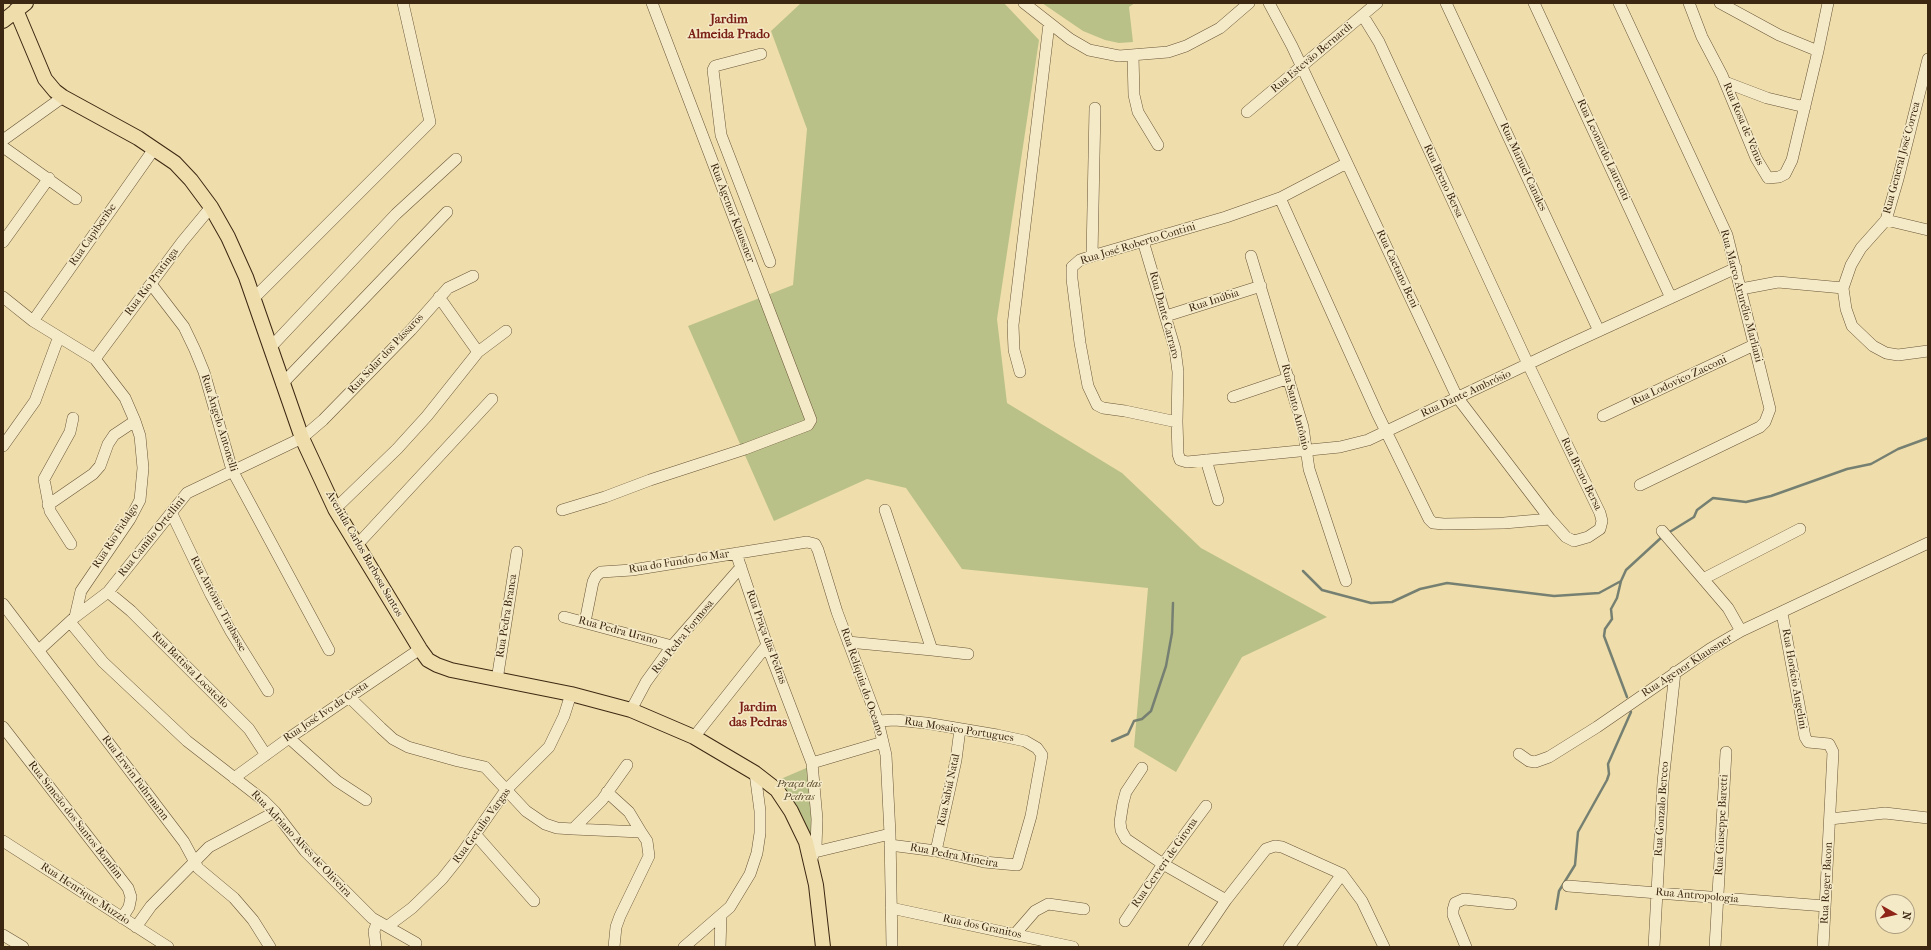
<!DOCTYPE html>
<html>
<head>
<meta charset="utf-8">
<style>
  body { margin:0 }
  #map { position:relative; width:1931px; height:950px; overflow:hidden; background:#efdeab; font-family:"IM FELL French Canon",serif }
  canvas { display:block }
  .frame { position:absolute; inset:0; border:4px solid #3c2712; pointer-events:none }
  .north { position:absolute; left:1875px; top:894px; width:40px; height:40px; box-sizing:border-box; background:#f5eac8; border:1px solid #ab9c7f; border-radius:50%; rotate:98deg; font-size:11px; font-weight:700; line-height:16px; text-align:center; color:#3c2712 }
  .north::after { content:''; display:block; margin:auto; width:14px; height:18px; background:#8f2418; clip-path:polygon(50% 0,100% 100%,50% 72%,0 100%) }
</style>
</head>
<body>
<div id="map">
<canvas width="1931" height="950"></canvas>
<div class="frame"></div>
<div class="north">N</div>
</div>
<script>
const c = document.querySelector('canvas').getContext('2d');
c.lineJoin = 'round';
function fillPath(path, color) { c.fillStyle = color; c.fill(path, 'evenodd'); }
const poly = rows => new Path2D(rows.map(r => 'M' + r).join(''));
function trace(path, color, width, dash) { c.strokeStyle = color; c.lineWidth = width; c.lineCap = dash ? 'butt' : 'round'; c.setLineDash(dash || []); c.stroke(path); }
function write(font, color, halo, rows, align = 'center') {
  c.font = font + ' "IM FELL French Canon",serif'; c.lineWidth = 3; c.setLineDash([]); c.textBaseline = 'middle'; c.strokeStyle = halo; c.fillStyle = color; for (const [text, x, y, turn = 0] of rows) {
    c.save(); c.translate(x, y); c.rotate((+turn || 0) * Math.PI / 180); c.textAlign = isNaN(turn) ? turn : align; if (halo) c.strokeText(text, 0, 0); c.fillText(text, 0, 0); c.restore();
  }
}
fillPath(poly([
  [801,3,1004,3,1039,40,997,319,1007,403,1122,473,1201,548,1327,617,1242,657,1176,772,1134,747,1148,588,962,569,906,488,867,479,774,521,688,326,793,285,807,129,771,31],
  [1042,3,1135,3,1129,7,1133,42,1119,43,1105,40,1083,31],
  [811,766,814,848,776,781]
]), '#bac188');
trace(poly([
  [1668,533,1694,517,1697,510,1713,498,1746,502,1771,496,1847,469,1871,464,1898,449,1928,438],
  [1303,571,1322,590,1371,603,1392,602,1420,589,1447,583,1554,596,1599,593,1621,581,1626,570,1663,536],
  [1621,581,1617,598,1611,609,1612,619,1605,629,1604,636,1627,697],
  [1112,741,1128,734,1134,721,1142,719,1151,711,1166,666,1172,633,1173,603],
  [1556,909,1559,891,1575,865,1578,832,1607,780,1609,774,1608,764,1631,712]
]), '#768072', 2.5);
const minor = poly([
  [1024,3,1070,39,1089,50,1119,56,1168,52,1186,46,1220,28,1249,3],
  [1269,3,1292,46,1457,397,1550,519,1566,537,1574,541,1588,537,1600,529,1602,521,1600,513,1528,364,1379,42,1363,16],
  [1446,3,1599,331],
  [1534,3,1671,298],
  [1619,3,1727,235,1770,409,1765,422,1760,427,1640,485],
  [1689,3,1702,37,1722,75,1756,158,1768,178,1779,177,1785,174,1792,160,1818,51],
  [1720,3,1779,35,1818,51,1828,3],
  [761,54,715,66,713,70,721,135,770,262],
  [1133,56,1134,95,1138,112,1158,145],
  [1928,59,1898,179,1886,220,1861,248,1851,265,1843,288,1846,309,1852,326,1873,346,1886,353,1898,355,1928,351],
  [1725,82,1767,98,1805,107],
  [1247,112,1377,3],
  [3,140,63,97],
  [3,147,76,199],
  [1347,163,1280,198,1377,413,1429,519,1433,523,1444,524,1504,523,1550,519],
  [1886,220,1928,230],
  [1143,241,1175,349,1178,372,1177,422,1178,454,1180,460,1187,462,1340,447,1368,440,1566,346,1736,268],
  [3,242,49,178],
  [1092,256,1095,108],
  [1251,256,1303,427,1309,469,1346,581],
  [151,284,184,327,195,350,204,372,232,470,329,650],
  [1741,289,1778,282,1843,288],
  [3,297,33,321,95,359,125,398,135,421,140,436,143,468,140,500,130,519,81,591,75,617],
  [439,297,478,352],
  [254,298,430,122,403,3],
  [1166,316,1261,286],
  [33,321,154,149],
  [270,348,396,214,456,159],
  [95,359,182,242,211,207],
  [1020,372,1014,350,1013,325,1049,24],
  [282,384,447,212],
  [1233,397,1289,378],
  [1603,416,1754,345],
  [1177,422,1125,411,1103,408,1097,405,1088,386,1080,343,1072,279,1072,267,1080,260,1092,256,1226,217,1280,198],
  [3,446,35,401,58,339],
  [1206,460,1218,500],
  [48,505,93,474,100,466,108,444,114,435,135,421],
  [335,509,397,449,427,416,478,352,506,331],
  [562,510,605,497,650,480,745,449,808,425,811,420,652,3],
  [172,514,211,595,230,630,268,691],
  [1662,531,1728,608,1741,631],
  [71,544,50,511,44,479,70,432,73,418],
  [357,545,492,399],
  [736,553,767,645,812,763,817,819,816,847,811,861],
  [1703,579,1800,529],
  [108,592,131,611,249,729,266,755],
  [3,604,184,842,198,868,234,898,253,920,270,947],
  [1782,613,1805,737,1808,742,1829,744,1833,752,1823,947],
  [564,617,672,646],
  [70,622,103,662,187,741,263,800,275,812,305,851,372,918,416,943],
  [585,622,593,582,596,576,601,572,632,570,807,542,815,544,818,550,837,612,878,721,886,755,890,834,892,947],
  [848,642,932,650,885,510],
  [39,650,75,617,108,592,187,493,302,438,323,420,411,330,448,288,473,276],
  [932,650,968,654],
  [497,680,517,552],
  [349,697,381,728,393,739,408,747,458,761,485,767,526,811,545,824,557,828,573,829,641,832,647,841,649,856,620,916,616,927,614,947],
  [631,710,646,682,672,646,741,567],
  [878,721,895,720,926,723,997,735,1025,741,1037,748,1042,755,1031,816,1017,865,984,862,936,851,890,845],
  [3,727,128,888,131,897,129,907,122,918],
  [694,737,767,645],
  [289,738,337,781,366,800],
  [1519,754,1529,761,1535,762,1549,757,1597,727,1710,649,1741,631,1928,543],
  [812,763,883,742],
  [1142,768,1126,792,1123,803,1120,822,1121,830,1126,839,1163,864,1226,900],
  [234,778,289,738,420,649],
  [607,792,629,812,641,832],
  [1830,819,1885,813,1928,818],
  [573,829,602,800,627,765],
  [475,834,534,901],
  [3,841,168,947],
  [936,851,956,760,960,729],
  [815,852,890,834],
  [1568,886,1825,906],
  [891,908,1073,947],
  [1125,921,1163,864,1206,806],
  [388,926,412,908,442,879,458,859,506,790,549,747,564,716,571,694],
  [136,927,151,906,209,847,275,812],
  [1015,934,1035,911,1048,904,1084,909],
  [3,935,23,947],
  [376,947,374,931,377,923],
  [684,947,730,907,750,874,757,853,760,833,760,811,755,773],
  [720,947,721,915],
  [1194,947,1226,900,1266,849,1275,846,1282,847,1342,874,1362,901,1384,947],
  [1289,947,1342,874],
  [1466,947,1453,915,1453,910,1455,903,1464,899,1511,904],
  [1654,947,1663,782,1675,672],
  [1715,947,1726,752]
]);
const major = poly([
  [16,10,45,79,55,91,63,97,138,138,175,163,191,180,211,207,228,237,246,277,302,438,335,509,420,649,428,660,437,665,451,670,571,694,631,710,694,737,755,773,777,790,791,811,806,842,816,885,823,947],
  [3,21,26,3]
]);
trace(minor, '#695538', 12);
trace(major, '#3c2712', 16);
trace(minor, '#f5eac8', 11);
trace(major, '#efdeab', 14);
write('11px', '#3c2712', '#f5eac8', [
  ["Rua Estevão Bernardi",1312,58,-40],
  ["Rua Rosa de Vênus",1743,124,67],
  ["Rua Leonardo Laurenti",1603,150,65],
  ["Rua General José Correa",1902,158,-75],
  ["Rua Manuel Canales",1523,167,65],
  ["Rua Breno Bersa",1443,181,65],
  ["Rua Agenor Klaussner",732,213,69],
  ["Rua Capiberibe",93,235,-55],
  ["Rua José Roberto Contini",1138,244,-17],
  ["Rua Caetano Beni",1397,269,65],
  ["Rua Rio Pratinga",152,282,-53],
  ["Rua Marco Arurélio Marliani",1741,296,75],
  ["Rua Inúbia",1214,301,-18],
  ["Rua Dante Carraro",1164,315,75],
  ["Rua Solar dos Pássaros",386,354,-47],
  ["Rua Lodovico Zacconi",1679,381,-25],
  ["Rua Dante Ambrósio",1466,394,-25],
  ["Rua Santo Antônio",1295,407,76],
  ["Rua Ângelo Antonelli",219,423,73],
  ["Rua Breno Bersa",1581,474,64],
  ["Rua Rio Fidalgo",116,536,-57],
  ["Rua Camilo Ortellini",152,537,-51],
  ["Avenida Carlos Barbosa Santos",364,554,60],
  ["Rua do Fundo do Mar",679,562,-9],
  ["Rua Antônio Tirabasse",218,604,62],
  ["Rua Pedra Branca",507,616,-81],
  ["Rua Pedra Urano",618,631,15],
  ["Rua Pedra Formosa",683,637,-51],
  ["Rua Praça das Pedras",766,637,70],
  ["Rua Agenor Klaussner",1687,666,-33],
  ["Rua Battista Locatello",190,670,45],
  ["Rua Horácio Angelini",1794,679,80],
  ["Rua Relíquia do Oceano",862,682,71],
  ["Rua José Ivo da Costa",326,712,-34],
  ["Rua Mosaico Portugues",959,730,9],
  ["Rua Erwin Fuhrmann",135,778,53],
  ["Rua Sabiá Natal",949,790,-78],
  ["Rua Gonzalo Berceo",1662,809,-86],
  ["Rua Simeão dos Santos Bomfim",75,820,52],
  ["Rua Giuseppe Baretti",1722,825,-87],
  ["Rua Getulio Vargas",482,826,-54],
  ["Rua Adriano Alves de Oliveira",301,844,47],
  ["Rua Pedra Mineira",954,856,11],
  ["Rua Cerveri de Girona",1165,863,-55],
  ["Rua Roger Bacon",1827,883,-87],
  ["Rua Henrique Muzzio",85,894,33],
  ["Rua Antropologia",1697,896,5],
  ["Rua dos Granitos",982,927,12]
]);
write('italic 11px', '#5c4e30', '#f5eac8', [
  ["Praça das",799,784],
  ["Pedras",799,797]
]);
write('bold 13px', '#7a1f14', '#f5eac8', [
  ["Jardim",729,20],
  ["Almeida Prado",729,35],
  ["Jardim",758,708],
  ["das Pedras",758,723]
]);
</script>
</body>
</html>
